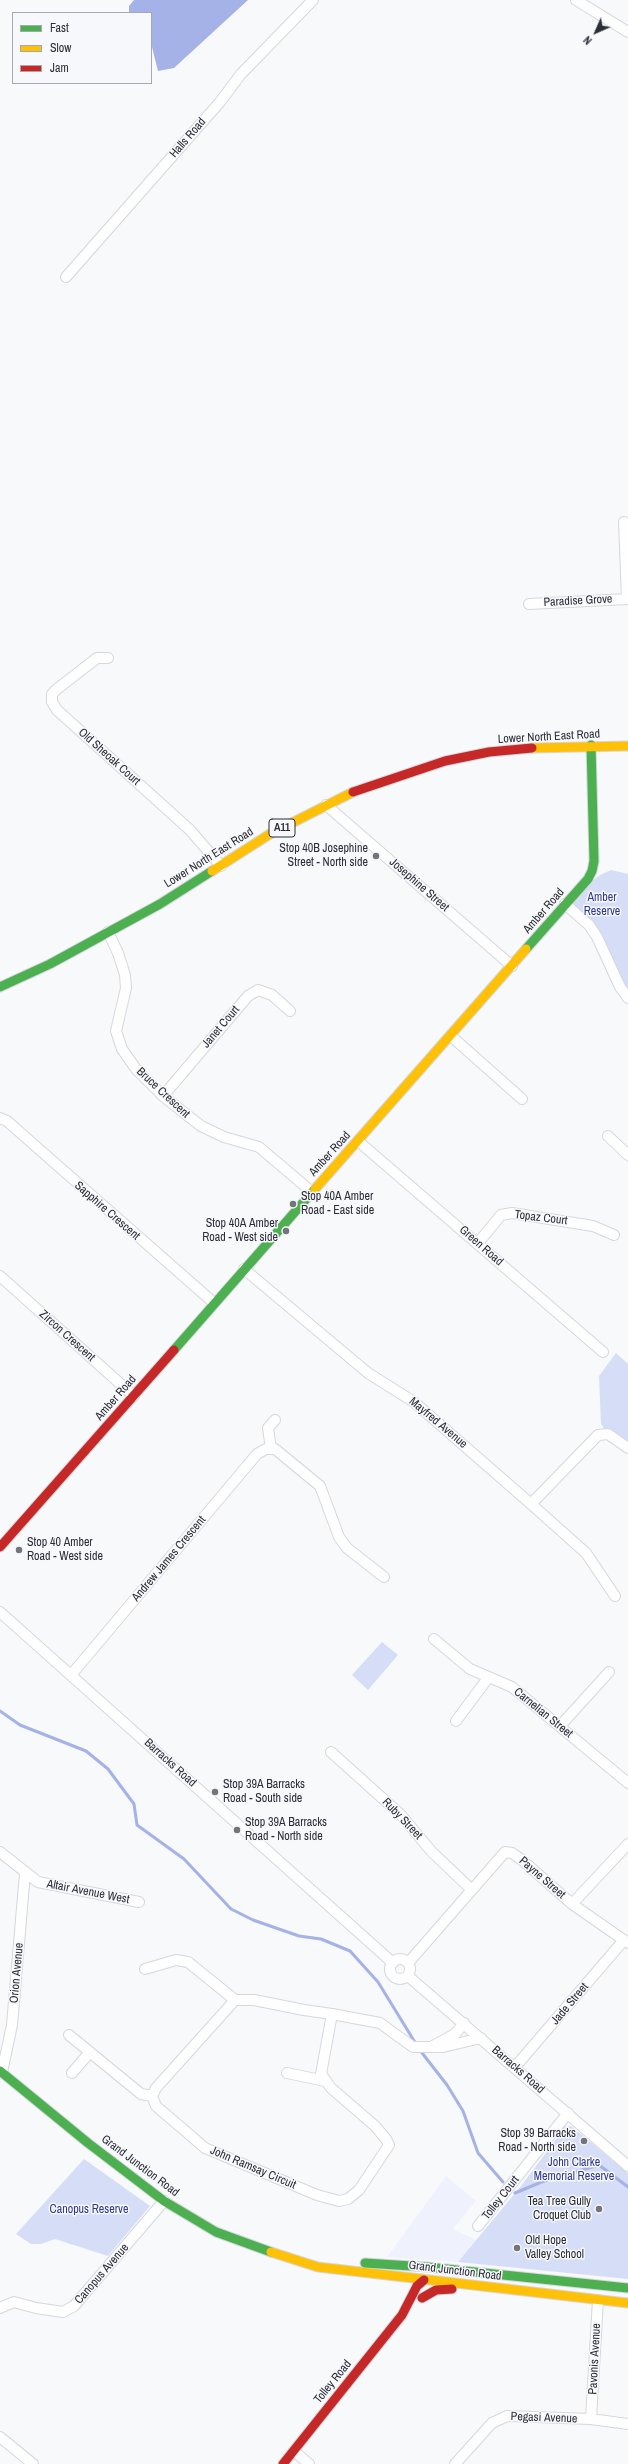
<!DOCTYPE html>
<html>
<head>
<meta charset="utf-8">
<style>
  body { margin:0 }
  #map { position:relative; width:628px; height:2464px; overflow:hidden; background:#f8f9fb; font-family:"Archivo Narrow",sans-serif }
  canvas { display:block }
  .legend { position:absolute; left:12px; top:12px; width:140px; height:72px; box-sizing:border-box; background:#f7f8fc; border:1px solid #a6a7ad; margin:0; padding:5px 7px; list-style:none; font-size:12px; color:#2c2e36 }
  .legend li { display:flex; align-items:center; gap:8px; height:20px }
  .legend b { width:20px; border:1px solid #a6a7ad }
  .north { position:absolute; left:576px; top:12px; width:40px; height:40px; -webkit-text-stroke:3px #f7f8fc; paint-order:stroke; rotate:225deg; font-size:11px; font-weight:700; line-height:16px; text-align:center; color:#2c2e36 }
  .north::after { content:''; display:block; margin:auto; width:14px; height:18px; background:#2c2e36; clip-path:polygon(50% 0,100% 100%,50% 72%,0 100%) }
</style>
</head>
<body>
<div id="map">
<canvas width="628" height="2464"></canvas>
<ul class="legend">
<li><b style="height:5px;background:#4caf50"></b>Fast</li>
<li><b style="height:5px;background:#ffc107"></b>Slow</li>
<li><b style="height:5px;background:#c62828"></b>Jam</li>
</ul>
<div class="north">N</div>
</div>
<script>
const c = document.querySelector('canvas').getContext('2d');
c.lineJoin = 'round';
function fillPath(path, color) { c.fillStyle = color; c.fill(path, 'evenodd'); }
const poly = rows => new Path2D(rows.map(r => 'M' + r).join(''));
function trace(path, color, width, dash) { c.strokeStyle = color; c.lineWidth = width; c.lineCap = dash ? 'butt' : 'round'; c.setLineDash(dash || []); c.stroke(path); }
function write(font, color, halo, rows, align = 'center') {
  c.font = font + ' "Archivo Narrow",sans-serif'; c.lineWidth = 3; c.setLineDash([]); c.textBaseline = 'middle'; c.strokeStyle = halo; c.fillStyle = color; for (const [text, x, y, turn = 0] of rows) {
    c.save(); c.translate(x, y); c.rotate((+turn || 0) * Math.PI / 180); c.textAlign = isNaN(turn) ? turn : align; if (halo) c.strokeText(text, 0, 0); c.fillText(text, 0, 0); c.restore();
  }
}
fillPath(poly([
  [446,2176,476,2201,453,2229,476,2240,458,2262,387,2257]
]), '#eff2fd');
fillPath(poly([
  [611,870,628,874,628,987,620,987,612,968,574,912,572,897,600,875],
  [616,1353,628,1364,628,1443,616,1433,608,1434,601,1424,599,1376],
  [382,1642,398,1655,368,1690,352,1675],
  [571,2126,628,2173,628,2279,458,2262,521,2186,557,2138,558,2131,562,2127],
  [84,2159,150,2206,108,2256,55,2239,41,2244,31,2244,16,2234]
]), '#d6ddf7');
fillPath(poly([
  [134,0,248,0,174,68,158,71,151,43,151,13,129,13,129,6]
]), '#a5b2e7');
trace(poly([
  [0,1711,20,1725,86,1751,108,1769,134,1804,137,1825,184,1859,231,1909,253,1920,299,1936,321,1939,350,1951,378,1982,416,2044],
  [419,2049,447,2085,463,2111,478,2153,503,2182],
  [515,2193,544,2181,599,2165,628,2187]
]), '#a5b2e7', 3);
const street = poly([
  [576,0,628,32],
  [66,277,220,102,241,74,313,0],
  [624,522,627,599],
  [529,604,628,599],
  [108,658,97,658,57,689,52,694,52,702,57,710,190,830,221,866],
  [326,805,512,966],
  [565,904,589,925,597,937,620,987,628,998],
  [108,932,118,953,125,975,126,988,116,1031,122,1049,136,1069,163,1096,201,1126,224,1137,259,1147,312,1192],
  [451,1036,522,1099],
  [163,1096,248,996,258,990,272,995,290,1011],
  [0,1118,7,1121,214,1303],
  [608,1136,628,1155],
  [358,1141,603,1352],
  [478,1243,501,1215,512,1213,593,1226,614,1235],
  [244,1269,368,1373,414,1402,531,1504,586,1553,615,1596],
  [0,1276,134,1396],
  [271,1449,268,1428,275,1420],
  [531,1504,598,1435,608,1434,628,1448],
  [0,1612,393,1963],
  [434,1639,470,1669,512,1687,628,1783],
  [71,1675,257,1454,266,1449,275,1449,320,1486,339,1537,347,1548,384,1577],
  [456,1721,488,1678],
  [560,1726,609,1672],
  [331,1752,401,1815,431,1851,471,1889],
  [0,1852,38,1882,139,1902],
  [572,1904,628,1943],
  '390 1969a10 10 0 1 1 20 0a10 10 0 1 1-20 0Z',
  [408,1963,505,1852,512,1853,522,1860,572,1904,628,1844],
  [145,1969,176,1960,188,1962,235,2000],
  [408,1976,628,2166],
  [332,2014,321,2074,331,2088,375,2126,386,2139,389,2145,359,2190,348,2199,339,2201,317,2195,205,2148,156,2106,152,2096,156,2088,235,2000,254,2000,304,2010,332,2014,380,2023,413,2047,443,2047,481,2038],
  [69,2035,141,2094,152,2096],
  [433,2046,455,2034,464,2023],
  [515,2067,624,1940],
  [2,2072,12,2025,25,1873],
  [72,2073,90,2052],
  [287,2073,325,2081],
  [478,2226,568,2113],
  [0,2308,14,2302,36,2308,63,2312,74,2306,164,2201],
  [591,2419,598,2300],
  [0,2437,33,2464],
  [294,2451,309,2464],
  [455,2464,492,2423,507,2416,591,2419,628,2424]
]);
const fast = poly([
  [526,949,588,879,592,871,594,861,591,745],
  [0,987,50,964,160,904,212,871],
  [174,1350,315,1189],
  [0,2071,88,2143,164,2201,216,2232,271,2252],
  [365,2263,427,2267,628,2288]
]);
const slow = poly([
  [532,748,628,746],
  [212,871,270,834,353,792],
  [315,1189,526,949],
  [271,2252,318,2267,628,2303]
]);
const jam = poly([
  [353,792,445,761,489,752,532,748],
  [0,1547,174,1350],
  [422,2298,436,2290,452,2289],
  [283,2464,402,2315,417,2286,424,2280]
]);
trace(street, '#d5d7dc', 12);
trace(fast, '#d5d7dc', 11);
trace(slow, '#d5d7dc', 11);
trace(jam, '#d5d7dc', 11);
trace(street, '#fefefe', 10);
trace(fast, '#4caf50', 9);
trace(slow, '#ffc107', 9);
trace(jam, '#c62828', 9);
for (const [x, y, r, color] of [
  [376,856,4,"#73757b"],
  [293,1204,4,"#73757b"],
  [286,1231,4,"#73757b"],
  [19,1550,4,"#73757b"],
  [215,1792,4,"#73757b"],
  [237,1830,4,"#73757b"],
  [584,2141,4,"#73757b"],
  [599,2209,4,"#73757b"],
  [517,2248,4,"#73757b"]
]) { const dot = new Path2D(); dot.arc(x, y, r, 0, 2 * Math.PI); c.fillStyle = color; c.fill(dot); trace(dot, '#f7f8fc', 1.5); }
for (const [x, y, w] of [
  [282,828,26]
]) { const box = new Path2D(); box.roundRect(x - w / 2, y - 9, w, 18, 3); c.fillStyle = '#f7f8fc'; c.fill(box); trace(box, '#2c2e36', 1); }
write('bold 11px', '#2c2e36', null, [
  ["A11",282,828]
]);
write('12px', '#2c2e36', '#f7f8fc', [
  ["Halls Road",188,138,-49],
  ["Paradise Grove",578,601,-3],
  ["Lower North East Road",549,737,-3],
  ["Old Sheoak Court",109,757,42],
  ["Lower North East Road",209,858,-32],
  ["Josephine Street",419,885,41],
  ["Amber Road",544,911,-49],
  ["Janet Court",221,1027,-50],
  ["Bruce Crescent",163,1093,43],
  ["Amber Road",330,1154,-48],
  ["Sapphire Crescent",107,1211,41],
  ["Topaz Court",541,1218,7],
  ["Green Road",481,1246,41],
  ["Zircon Crescent",67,1336,42],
  ["Amber Road",116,1398,-49],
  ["Mayfred Avenue",438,1423,40],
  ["Andrew James Crescent",169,1559,-50],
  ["Carnelian Street",543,1713,39],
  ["Barracks Road",170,1763,42],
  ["Ruby Street",402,1819,46],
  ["Payne Street",542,1878,41],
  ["Altair Avenue West",88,1892,11],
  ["Orion Avenue",17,1973,-85],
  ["Jade Street",570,2004,-50],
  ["Barracks Road",518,2070,41],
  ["Grand Junction Road",140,2166,37],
  ["John Ramsay Circuit",253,2168,23],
  ["Tolley Court",501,2198,-52],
  ["Grand Junction Road",455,2271,7],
  ["Canopus Avenue",102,2274,-49],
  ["Pavonis Avenue",595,2359,-87],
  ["Tolley Road",333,2382,-51],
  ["Pegasi Avenue",544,2418,2]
]);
write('12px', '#2c2e36', '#f7f8fc', [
  ["Stop 40B Josephine",368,849,"right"],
  ["Street - North side",368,863,"right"],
  ["Stop 40A Amber",301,1197],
  ["Road - East side",301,1211],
  ["Stop 40A Amber",278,1224,"right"],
  ["Road - West side",278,1238,"right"],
  ["Stop 40 Amber",27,1543],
  ["Road - West side",27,1557],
  ["Stop 39A Barracks",223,1785],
  ["Road - South side",223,1799],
  ["Stop 39A Barracks",245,1823],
  ["Road - North side",245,1837],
  ["Stop 39 Barracks",576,2134,"right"],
  ["Road - North side",576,2148,"right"],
  ["Tea Tree Gully",591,2202,"right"],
  ["Croquet Club",591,2216,"right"],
  ["Old Hope",525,2241],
  ["Valley School",525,2255]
], 'left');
write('12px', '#2e388f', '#f7f8fc', [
  ["Amber",602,898],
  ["Reserve",602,912],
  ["John Clarke",574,2163],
  ["Memorial Reserve",574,2177],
  ["Canopus Reserve",89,2210]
]);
</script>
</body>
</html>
